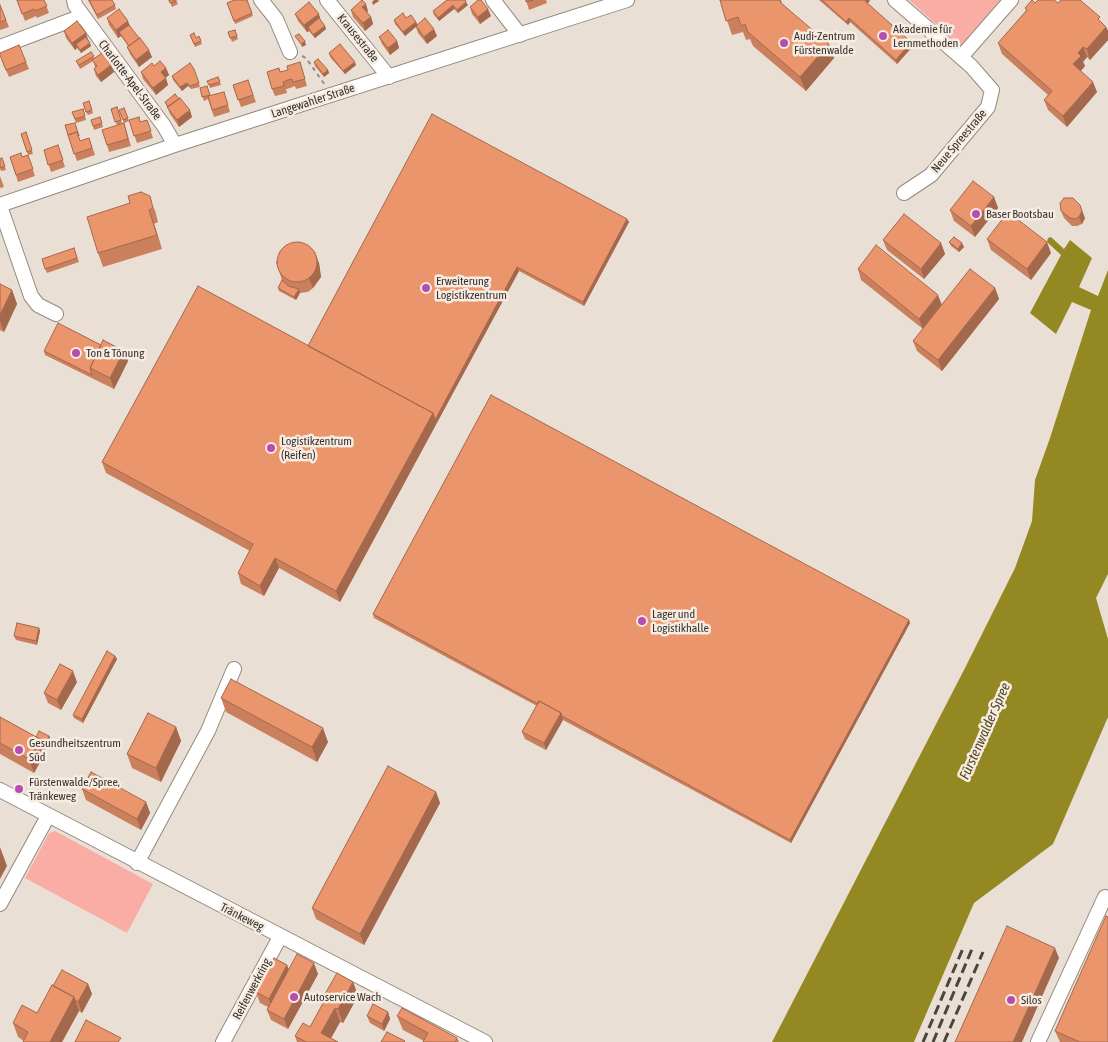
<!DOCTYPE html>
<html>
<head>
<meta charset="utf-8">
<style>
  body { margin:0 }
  canvas { display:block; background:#eadfd5 }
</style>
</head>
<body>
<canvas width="1108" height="1042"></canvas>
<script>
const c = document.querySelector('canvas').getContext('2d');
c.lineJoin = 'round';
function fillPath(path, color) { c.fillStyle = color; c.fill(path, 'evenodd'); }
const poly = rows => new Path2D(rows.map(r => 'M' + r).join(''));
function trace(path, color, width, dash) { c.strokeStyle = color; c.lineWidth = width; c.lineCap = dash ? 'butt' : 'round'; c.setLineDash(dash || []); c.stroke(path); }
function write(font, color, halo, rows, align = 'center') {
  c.font = font + ' "Asap Condensed",sans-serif'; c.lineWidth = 5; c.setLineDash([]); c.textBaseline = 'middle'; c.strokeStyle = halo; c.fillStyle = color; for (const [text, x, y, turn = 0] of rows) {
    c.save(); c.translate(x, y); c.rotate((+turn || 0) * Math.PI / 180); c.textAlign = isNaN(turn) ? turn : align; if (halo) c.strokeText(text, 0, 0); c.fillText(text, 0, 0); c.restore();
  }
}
fillPath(poly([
  [909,0,1004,0,962,47],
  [55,831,153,884,127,933,25,878,49,833]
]), '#faada4');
fillPath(poly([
  [1051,237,1064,249,1070,240,1092,258,1079,287,1098,296,1108,270,1108,574,1096,598,1108,639,1108,717,1053,844,974,903,914,1042,772,1042,965,668,1015,568,1032,521,1035,480,1050,438,1091,310,1072,302,1056,334,1030,313,1061,255,1047,242,1048,238]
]), '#948823');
const minor = poly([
  [74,0,75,5,164,126,175,145],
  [261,0,276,19,290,52],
  [327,0,389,77],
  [493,0,520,35],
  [895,0,971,66,992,90,988,107,931,175,904,193],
  [0,47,82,16],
  [961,57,1011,0],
  [0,205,175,145,627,0],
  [0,206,31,296,38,305,56,314],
  [0,790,485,1042],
  [137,863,208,731,234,669],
  [0,904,48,816],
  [223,1042,280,937],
  [1038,1042,1105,897,1108,899]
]);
trace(minor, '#93897f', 16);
trace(poly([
  [302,56,306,58,325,85]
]), '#948c86', 2, [4, 4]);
trace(minor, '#fff', 14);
trace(poly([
  [923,1042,964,946],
  [933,1042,972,949],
  [944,1042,983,952]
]), '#4a4541', 3, [10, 5]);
fillPath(poly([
  [17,0,44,0,49,13,37,18,36,16,25,21],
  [88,0,104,0,115,5,116,9,98,19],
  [169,0,176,0,178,4,172,7],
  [247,0,253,16,235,24,227,3],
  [447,0,468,5,458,13,454,9,439,21,434,15,433,11],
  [526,0,546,0,547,3,529,10],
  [720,0,781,0,782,4,834,58,806,91,753,46,750,39,746,40,743,32,732,35],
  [819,0,869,0,870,1,867,3,913,46,897,64,850,22,848,25],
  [1035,3,1058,3,1102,23,1106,27,1108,31,1108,40,1090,60,1087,57,1083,62,1085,66,1081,71,1097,92,1067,127,1048,110,1044,100,1048,95,1002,54,998,43,1026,11,1025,8],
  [0,5,9,27,0,30],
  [470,7,491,16,480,24,472,14],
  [351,10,368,11,367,12,371,17,373,24,365,31,353,17],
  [295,14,321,21,326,29,315,38,309,31,307,32,298,21],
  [107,18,128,21,129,25,152,57,139,67,130,54,127,47,128,46,121,36,118,38,109,25],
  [406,18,417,25,437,36,427,44,418,33,416,27,405,36,395,24,394,20],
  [235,30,238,39,232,42,228,32],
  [64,31,86,33,88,40,91,46,81,53,77,48,75,50,66,38],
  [190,35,196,38,199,36,202,44,195,47],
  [379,37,397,41,399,48,390,55,382,44],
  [19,45,29,69,9,77,2,61],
  [91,52,94,58,111,65,114,72,101,82,96,76,94,69,95,67,93,61,80,69,76,61],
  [329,53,356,65,345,74,330,57],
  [300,62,307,86,296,89,295,86,290,88,286,89,287,93,275,96,272,89,280,72,288,70],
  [314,62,328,70,329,73,324,77,315,66],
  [154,66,166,68,169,75,165,78,168,85,156,95,143,79,141,72],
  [194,69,200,87,191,89,188,86,182,91,173,80,172,76],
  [218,77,221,85,210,88,209,85],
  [248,80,256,102,241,107,233,85],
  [200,88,210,96,224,92,230,112,214,117,208,99,204,101],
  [179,99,192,117,179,127,170,114,165,102],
  [89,101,93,113,88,115,86,112],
  [117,107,122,123,117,125,111,109],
  [124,108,129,121,124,123,119,110],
  [83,109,86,120,76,123,72,112],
  [100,117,103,127,94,130,93,126],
  [129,120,140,122,147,120,153,138,137,143],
  [124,123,131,146,109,152,107,145],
  [26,132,33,154,28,155,35,176,18,182,10,157,22,157,28,155,21,134],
  [68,135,80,141,89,138,95,155,77,161],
  [58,145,65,167,51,172,44,150],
  [2,158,6,170,1,171,0,168],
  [0,176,4,187,0,188],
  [141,192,155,210,158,222,154,224,162,249,103,267,98,253,130,203],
  [994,197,998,208,975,237,954,221,950,210],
  [1061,211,1085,218,1082,224,1077,226,1072,226,1064,218],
  [627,219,629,222,584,306,519,271,340,602,279,568,264,596,241,584,238,573,250,551,106,473,102,462,308,346],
  [987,239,1051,253,1031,280,991,250],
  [883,240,941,243,945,254,924,279,887,250],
  [949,242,964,247,959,252,951,246],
  [74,248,79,262,47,273,45,269],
  [276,262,319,263,321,277,313,288,308,292,300,293,296,300,279,291,278,288,282,280],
  [858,269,942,305,995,288,999,299,942,371,917,351,913,341,923,329,861,280],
  [0,284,12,290,17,304,4,332,0,330],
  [101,345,124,351,128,361,114,389,45,355,44,351],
  [373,614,909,620,910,623,791,843,563,720,546,750,525,739,522,732,537,706,374,618],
  [39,628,40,631,37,645,16,640,14,636],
  [115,656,117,659,83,723,74,718,73,715],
  [77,682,61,710,48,703,44,693],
  [221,698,328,742,317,762,226,712],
  [0,717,36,737,49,736,51,740,44,751,45,753,34,773,0,754],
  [176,727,181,741,161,782,132,768,127,754],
  [82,789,146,802,150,813,141,830,86,800],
  [436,792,440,803,364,945,316,919,312,908],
  [287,965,288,969,318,974,288,1029,271,1020,267,1010,268,1007,260,1003,256,992],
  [353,982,358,996,343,1023,340,1022,331,1038,338,1042,297,1042,295,1036,310,1027,326,998,325,994],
  [88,984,92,994,82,1013,79,1011,62,1042,24,1041,18,1037,13,1023,37,1013,53,986],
  [388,1012,390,1019,384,1031,370,1023,367,1016],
  [397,1016,457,1038,459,1042,423,1042,424,1041,403,1030],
  [1055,1031,1108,1042,1060,1042]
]), '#ca805d');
fillPath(poly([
  [374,0,378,0,379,1,373,5,372,2],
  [866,0,869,0,870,1,866,5,865,1],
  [466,2,468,5,458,13,457,10],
  [366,4,368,11,365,14,362,7],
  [453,5,454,9,439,21,438,18],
  [488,9,491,16,480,24,478,17],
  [319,14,321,21,308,27,309,31,307,32,304,25],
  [371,17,373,24,365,31,363,23],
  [849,18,850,22,848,25,846,22],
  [128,21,131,29,119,32,121,36,118,38,116,30],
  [416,22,418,25,405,36,403,32],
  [325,26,326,29,315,38,313,35],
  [1106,27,1108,31,1108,40,1090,60,1087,49],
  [434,29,437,36,427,44,424,37],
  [86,33,88,40,78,47,76,44,77,48,75,50,72,43],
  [305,41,306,45,302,47,301,44],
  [397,41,399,48,390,55,388,48],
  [911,42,913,46,897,64,896,60],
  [90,43,91,46,81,53,80,50],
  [829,44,834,58,806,91,800,77],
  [1083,47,1087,57,1083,62,1085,66,1077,75,1073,64,1078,53],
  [149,50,152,57,139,67,136,60],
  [355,62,356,65,345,74,343,71],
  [111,65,114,72,101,82,98,75],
  [166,68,169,75,164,79,161,72],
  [328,70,329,73,324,77,323,74],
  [166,78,168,85,156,95,153,88],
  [1093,82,1097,92,1067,127,1063,116],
  [187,83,188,86,182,91,180,87],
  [190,110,192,117,179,127,177,120],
  [994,197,998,208,975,237,971,226],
  [1080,205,1085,218,1082,224,1079,217],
  [149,210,154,224,162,249,157,235],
  [627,219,629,222,584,306,583,302],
  [1047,242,1051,253,1031,280,1027,269],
  [941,243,945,254,924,279,921,269],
  [962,243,964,247,959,252,958,249],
  [315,252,319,263,321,277,313,288,309,278],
  [517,267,519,271,340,602,336,591,433,413],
  [995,288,999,299,942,371,938,360],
  [299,289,300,293,296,300,294,297],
  [12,290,17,304,4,332,0,321,0,315],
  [938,295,942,305,923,329,919,319],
  [124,351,128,361,114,389,110,378],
  [275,558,279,568,264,596,260,586],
  [909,620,910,623,791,843,790,840],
  [39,628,40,631,37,645,36,641],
  [115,656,117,659,83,723,82,719],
  [73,671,77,682,61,710,57,700],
  [561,713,563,720,546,750,544,743],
  [176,727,181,741,161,782,156,768],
  [323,728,328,742,317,762,312,747],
  [49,736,51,740,44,751,45,753,34,773,29,759,40,739],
  [436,792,440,803,364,945,360,934],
  [146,802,150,813,141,830,137,819],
  [0,847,7,866,0,879],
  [1055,948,1059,958,1022,1042,1013,1042],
  [314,963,318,974,288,1029,284,1019],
  [287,965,291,975,273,1010,269,999],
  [353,982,358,996,343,1023,338,1009],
  [88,984,92,994,82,1013,78,1002],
  [74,997,79,1011,62,1042,50,1042],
  [335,1008,340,1022,329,1042,321,1033],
  [388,1012,390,1019,384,1031,382,1024]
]), '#a4684c');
const building = poly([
  [17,0,44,0,47,6,35,11,34,9,22,14,17,0],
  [89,0,112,0,115,5,97,15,89,0],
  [169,0,176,0,176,1,170,3,169,0],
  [234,0,247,0,252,13,234,21,227,3,234,0],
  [362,0,366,4,362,7,371,17,363,23,351,10,362,0],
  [447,0,465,0,466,2,457,10,453,5,438,18,433,11,447,0],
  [478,0,481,0,488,9,478,17,470,7,478,0],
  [526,0,533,0,526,2,526,0],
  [720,0,780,0,781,3,829,44,800,77,748,32,745,24,741,26,738,17,726,21,720,0],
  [822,0,866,0,865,1,911,42,896,60,849,18,846,22,822,0],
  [1032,0,1035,3,1038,0,1054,0,1058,3,1061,0,1080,0,1100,17,1098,19,1106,27,1087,49,1083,47,1078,53,1081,56,1073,64,1093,82,1063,116,1044,100,1052,91,998,43,1027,10,1025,8,1032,0],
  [309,2,319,14,304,25,295,14,309,2],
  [0,5,6,20,0,22,0,5],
  [119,9,128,21,116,30,107,18,119,9],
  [403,13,406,18,411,15,416,22,403,32,394,20,403,13],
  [319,18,325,26,313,35,308,27,319,18],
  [425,18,434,29,424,37,416,26,425,18],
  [77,21,86,33,72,43,64,31,77,21],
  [129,25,139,38,129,46,119,32,129,25],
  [235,30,237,36,230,38,228,32,235,30],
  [388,30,397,41,388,48,379,37,388,30],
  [194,33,196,38,199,36,201,41,194,44,190,35,194,33],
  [299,34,305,41,301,44,295,36,299,34],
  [86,37,90,43,80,50,76,44,86,37],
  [140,38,149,50,136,60,127,47,140,38],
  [340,44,355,62,343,71,329,53,340,44],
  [19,45,26,62,6,70,0,55,0,53,19,45],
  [91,52,94,56,79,65,76,61,91,52],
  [102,53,111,65,98,75,94,69,97,66,92,60,102,53],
  [318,59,328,70,323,74,314,62,318,59],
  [160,61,166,68,161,72,166,78,153,88,141,72,152,63,154,66,160,61],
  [300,62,305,79,293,82,292,79,288,80,283,82,284,86,272,89,267,72,279,68,280,72,288,70,287,66,300,62],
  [190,63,194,69,199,83,190,86,187,83,180,87,172,76,190,63],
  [218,77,220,82,209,85,207,81,218,77],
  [248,80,253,95,238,100,233,85,248,80],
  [207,86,210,95,202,97,200,88,207,86],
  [224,92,228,105,212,110,208,96,224,92],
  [175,94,179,99,168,107,165,102,175,94],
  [180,98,190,110,177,120,167,107,180,98],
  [89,101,92,110,86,112,83,103,89,101],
  [117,107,121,120,115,122,111,109,117,107],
  [124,108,128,118,123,120,119,110,124,108],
  [83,109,85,116,75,119,72,112,83,109],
  [432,114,627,219,583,302,517,267,435,420,433,413,308,346,432,114],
  [100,117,102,123,93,126,91,120,100,117],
  [139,117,140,122,147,120,151,131,134,136,129,120,139,117],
  [75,123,79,136,77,132,68,135,65,125,75,123],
  [124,123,128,139,107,145,102,130,124,123],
  [26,132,32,150,27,152,21,134,26,132],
  [77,132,80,141,89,138,92,148,74,154,68,135,77,132],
  [58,145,63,160,48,165,44,150,58,145],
  [21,153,22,157,28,155,33,169,16,175,10,157,21,153],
  [2,158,5,166,0,168,0,159,2,158],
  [973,181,994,197,971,226,950,210,973,181],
  [141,192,150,196,153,208,149,210,157,235,98,253,87,217,130,203,128,196,141,192],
  [1064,198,1073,198,1080,205,1082,211,1079,217,1075,219,1070,218,1061,211,1060,203,1064,198],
  [1008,212,1047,242,1027,269,987,239,1008,212],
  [904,214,941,243,921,269,883,240,904,214],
  [954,237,962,243,958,249,949,242,954,237],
  '277 262a20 20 0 1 1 40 0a20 20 0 1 1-40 0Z',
  [876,245,938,295,919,319,858,269,876,245],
  [74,248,77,258,45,269,42,259,74,248],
  [970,269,995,288,938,360,913,341,970,269],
  [282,280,288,286,299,289,294,297,278,288,282,280],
  [0,284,12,290,0,315,0,284],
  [198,286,433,413,336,591,275,558,260,586,238,573,253,544,102,462,198,286],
  [58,323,101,345,90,368,92,375,44,351,58,323],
  [103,340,124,351,110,378,90,368,103,340],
  [491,395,909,620,790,840,562,716,561,713,539,701,538,704,373,614,491,395],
  [17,623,39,628,36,641,14,636,17,623],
  [107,651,115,656,82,719,73,715,107,651],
  [60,664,73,671,57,700,44,693,60,664],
  [231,679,323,728,312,747,221,698,231,679],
  [539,701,561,713,544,743,522,732,539,701],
  [148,713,176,727,156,768,127,754,148,713],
  [0,717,40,739,29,759,0,743,0,717],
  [39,731,49,736,43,748,40,739,36,737,39,731],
  [388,766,436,792,360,934,312,908,388,766],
  [91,772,146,802,137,819,82,789,91,772],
  [1106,916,1108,917,1108,1042,1080,1042,1055,1031,1106,916],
  [1007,926,1055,948,1013,1042,955,1042,1007,926],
  [297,954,314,963,284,1019,267,1010,297,954],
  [274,958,287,965,269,999,256,992,274,958],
  [62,970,88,984,78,1002,75,1000,74,997,53,986,62,970],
  [337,973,353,982,338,1009,335,1008,321,1033,338,1042,306,1042,295,1036,303,1023,310,1027,327,996,325,994,337,973],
  [52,985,74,997,50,1042,23,1042,28,1032,13,1023,22,1005,37,1013,52,985],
  [373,1004,388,1012,382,1024,367,1016,373,1004],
  [402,1008,457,1038,455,1042,423,1042,428,1033,397,1016,402,1008],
  [86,1020,121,1038,118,1042,75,1042,86,1020],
  [387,1032,405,1041,404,1042,381,1042,387,1032]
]);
fillPath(building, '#eb956c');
trace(building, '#a4684c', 1);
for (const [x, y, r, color] of [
  [883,36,5,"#b74daf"],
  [784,43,5,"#b74daf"],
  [976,214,5,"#b74daf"],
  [426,288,5,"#b74daf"],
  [76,353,5,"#b74daf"],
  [271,448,5,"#b74daf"],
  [642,621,5,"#b74daf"],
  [19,750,5,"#b74daf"],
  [19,789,5,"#b74daf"],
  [294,997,5,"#b74daf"],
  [1011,1000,5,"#b74daf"]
]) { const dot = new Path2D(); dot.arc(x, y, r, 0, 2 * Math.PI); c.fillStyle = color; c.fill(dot); trace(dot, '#f7ece2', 2); }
write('12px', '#383330', '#f7ece2', [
  ["Akademie für",893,29],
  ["Lernmethoden",893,43],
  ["Audi-Zentrum",794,36],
  ["Fürstenwalde",794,50],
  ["Baser Bootsbau",986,214],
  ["Erweiterung",436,281],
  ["Logistikzentrum",436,295],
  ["Ton & Tönung",86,353],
  ["Logistikzentrum",281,441],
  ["(Reifen)",281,455],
  ["Lager und",652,614],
  ["Logistikhalle",652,628],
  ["Gesundheitszentrum",29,743],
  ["Süd",29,757],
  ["Fürstenwalde/Spree,",29,782],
  ["Tränkeweg",29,796],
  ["Autoservice Wach",304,997],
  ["Silos",1021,1000]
], 'left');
write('12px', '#383330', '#f7ece2', [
  ["Krausestraße",358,38,51],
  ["Charlotte-Apel-Straße",130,80,53],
  ["Langewahler Straße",313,101,-18],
  ["Neue Spreestraße",959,141,-50],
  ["Tränkeweg",242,917,27],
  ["Reifenwerkring",252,989,-62]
]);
write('italic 14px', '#4d4820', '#f7ece2', [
  ["Fürstenwalder Spree",985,731,-66]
]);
</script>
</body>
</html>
